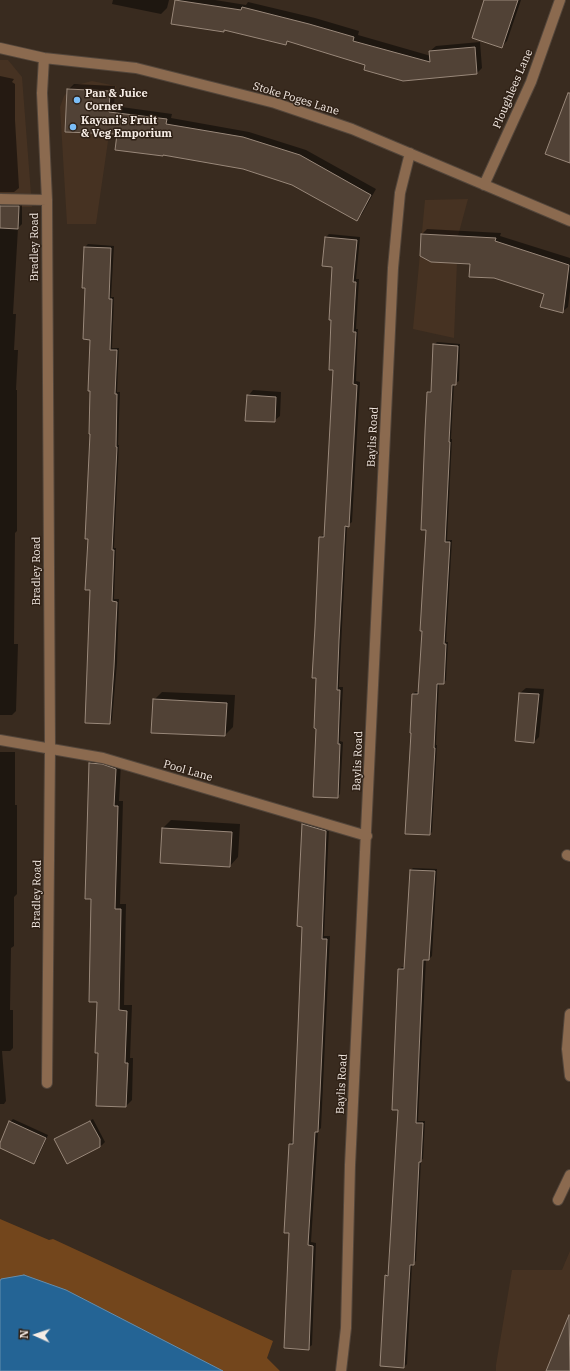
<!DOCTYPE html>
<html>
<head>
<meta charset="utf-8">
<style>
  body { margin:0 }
  #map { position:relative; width:570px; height:1371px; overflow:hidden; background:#392b1f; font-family:"IBM Plex Serif",serif }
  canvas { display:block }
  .north { position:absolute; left:16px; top:1315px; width:40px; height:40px; -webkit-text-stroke:3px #2f2116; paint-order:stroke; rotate:273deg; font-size:11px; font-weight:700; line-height:16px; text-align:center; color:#f6ece5 }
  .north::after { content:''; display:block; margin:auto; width:14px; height:18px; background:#f6ece5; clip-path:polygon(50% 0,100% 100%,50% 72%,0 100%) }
</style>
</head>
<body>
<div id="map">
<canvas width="570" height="1371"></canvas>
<div class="north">N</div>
</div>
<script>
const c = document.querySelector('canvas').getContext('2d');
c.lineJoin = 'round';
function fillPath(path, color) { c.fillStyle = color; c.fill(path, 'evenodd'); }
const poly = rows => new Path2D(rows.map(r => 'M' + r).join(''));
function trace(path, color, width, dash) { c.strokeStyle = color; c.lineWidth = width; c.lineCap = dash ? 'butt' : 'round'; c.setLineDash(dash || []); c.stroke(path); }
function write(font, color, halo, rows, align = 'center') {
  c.font = font + ' "IBM Plex Serif",serif'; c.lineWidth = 3; c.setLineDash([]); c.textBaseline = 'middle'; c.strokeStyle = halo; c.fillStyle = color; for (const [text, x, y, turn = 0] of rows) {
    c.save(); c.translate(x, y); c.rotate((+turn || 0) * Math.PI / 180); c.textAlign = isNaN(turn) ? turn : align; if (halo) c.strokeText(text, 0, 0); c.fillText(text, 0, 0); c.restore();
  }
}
fillPath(poly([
  [0,60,8,60,22,77,32,207,0,207],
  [92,81,116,86,96,224,67,224,60,107,64,96,73,86],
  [468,199,458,236,454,338,413,329,425,200],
  [570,1251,570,1371,496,1371,496,1365,512,1270,562,1270]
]), '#463222');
fillPath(poly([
  [0,1219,49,1240,53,1239,273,1341,267,1358,280,1371,0,1371]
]), '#73461c');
const water = poly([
  [24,1275,66,1290,223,1371,0,1371,0,1281,1,1279,24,1275]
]);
fillPath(water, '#246495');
trace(water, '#638dad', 1);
fillPath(poly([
  [113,0,169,0,167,8,161,14,112,4],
  [176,0,215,0,246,5,248,2,315,18,359,31,358,35,431,56,430,51,436,46,480,42,482,68,477,73,367,64,288,41,285,44,225,29,224,31],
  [485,0,521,0,507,41,502,46],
  [0,76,14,79,12,82,15,84,15,120,19,188,14,192,0,192],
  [74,84,115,86,114,106,172,114,171,118,249,132,306,150,376,189,362,214,356,220,292,184,244,168,118,133,68,90],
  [0,199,22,202,22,224,18,228,13,314,16,314,14,350,18,350,16,390,17,390,17,531,15,533,14,644,18,644,16,711,12,715,0,715],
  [427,229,501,233,500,236,570,258,570,291,568,307,562,312,545,293,471,263,422,234],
  [329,234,360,237,356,279,359,279,356,329,358,329,356,381,360,382,352,522,347,526,339,687,343,687,340,741,343,742,340,794,337,797,317,728,320,537,325,534,334,369,333,266,323,265,326,237],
  [88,244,114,246,111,297,114,297,112,348,119,348,117,392,120,392,118,445,119,445,114,548,116,548,114,599,119,599,117,663,112,720,110,723,91,589,89,538,91,339,86,287,85,247],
  [437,342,460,344,459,381,454,384,451,439,452,439,447,540,452,540,446,642,448,642,446,680,444,683,439,683,436,745,437,745,432,832,430,834,412,732,413,694,415,692,419,692,427,529,428,392,432,390,434,345],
  [253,390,281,392,280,416,274,421,248,396],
  [526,688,544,689,539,737,534,742,520,693],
  [162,692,235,695,233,727,225,735,154,700],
  [0,752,15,752,15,805,17,805,17,894,14,897,14,946,11,948,10,1010,13,1010,13,1048,10,1051,2,1051,6,1101,4,1104,0,1104],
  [96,758,121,763,119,801,123,801,120,904,126,904,124,1005,132,1005,130,1058,133,1058,132,1100,126,1106,99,1052,98,1001,92,898,90,763],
  [171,820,240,824,238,857,230,866,163,828],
  [306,821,329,828,324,936,330,936,321,1128,318,1131,311,1242,316,1243,312,1345,308,1348,290,1232,290,1144,294,1140,303,926,303,824],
  [413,868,437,869,432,956,429,959,426,959,418,1121,425,1121,423,1159,421,1160,416,1261,412,1264,407,1364,404,1367,386,1276,388,1273,399,1109,399,969,402,967,405,967,411,870],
  [13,1119,48,1135,37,1160,34,1162,0,1147,10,1122],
  [93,1119,105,1142,102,1145,67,1163,55,1139,58,1137],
  [570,1316,570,1371,547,1371]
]), '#0007');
const building = poly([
  [175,0,241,10,242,7,309,24,354,37,353,41,430,62,429,51,475,47,477,74,403,81,364,70,365,65,287,41,286,45,224,30,224,32,171,24,175,0],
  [484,0,518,0,502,48,472,38,484,0],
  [67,89,110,91,109,112,167,119,166,124,243,137,300,155,371,195,357,221,292,185,243,169,163,155,163,156,115,150,117,134,65,132,67,89],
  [568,93,570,93,570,163,545,154,568,93],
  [0,206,19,206,18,229,0,228,0,206],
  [421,234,496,238,495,241,569,265,563,313,540,307,544,294,494,278,469,277,470,264,431,262,420,256,421,234],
  [325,237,357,240,353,282,356,282,353,332,356,332,353,384,357,385,349,527,345,526,339,640,337,690,340,690,338,744,340,744,338,798,313,797,316,729,314,728,316,678,312,678,315,627,319,537,324,537,333,370,329,370,331,320,329,320,332,267,322,266,325,237],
  [84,247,111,248,109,299,112,299,110,350,117,350,115,394,117,394,116,447,117,447,112,550,114,550,112,601,117,602,114,667,110,724,85,723,90,590,85,590,88,539,85,539,90,434,89,434,90,391,88,391,90,340,83,339,85,288,82,288,84,247],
  [433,344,458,346,456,385,452,385,449,442,450,442,445,542,450,542,444,644,446,644,444,684,437,684,434,748,435,748,430,835,405,834,411,733,410,733,412,694,418,694,422,631,420,631,426,530,421,530,425,431,427,392,431,392,433,344],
  [247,395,276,397,275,422,245,421,247,395],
  [519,693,539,694,534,743,515,741,519,693],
  [153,699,227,703,225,736,151,733,153,699],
  [89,763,102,764,116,769,114,806,118,806,115,909,121,909,119,1010,127,1011,125,1063,128,1063,126,1107,96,1106,98,1053,95,1053,97,1002,89,1002,91,899,85,899,89,763],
  [302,824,326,831,322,939,327,939,320,1093,318,1132,315,1132,308,1245,313,1246,309,1350,284,1348,289,1233,284,1233,289,1144,293,1144,298,1028,302,927,297,926,302,824],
  [162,828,232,832,230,867,160,863,162,828],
  [410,870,435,871,429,960,423,960,416,1123,423,1123,421,1162,419,1162,414,1265,410,1265,404,1368,380,1366,385,1275,388,1276,398,1110,392,1110,398,969,404,969,410,870],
  [9,1121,46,1138,34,1164,0,1148,0,1143,9,1121],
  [90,1121,100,1139,100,1147,67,1164,54,1139,90,1121],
  [569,1315,570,1371,546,1371,569,1315]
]);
fillPath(building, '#514236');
trace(building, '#99887a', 1);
const minor = poly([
  [0,48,44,58,136,68,275,103,352,129,570,221],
  [44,58,42,93,47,200,50,748,47,1083],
  [484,185,531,82,560,0],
  [0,199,47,200],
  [0,740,103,758,367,836],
  [567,855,570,856],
  [570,1014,567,1049,570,1076],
  [558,1200,570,1175],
  [341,1371,346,1328,350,1165,393,268,400,193,410,153]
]);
trace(minor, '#53463b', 12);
trace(minor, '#8b6a4f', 10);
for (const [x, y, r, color] of [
  [77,100,4,"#7bbef8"],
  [73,127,4,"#7bbef8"]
]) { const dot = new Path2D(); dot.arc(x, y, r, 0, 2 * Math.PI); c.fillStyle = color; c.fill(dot); trace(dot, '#2f2116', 1.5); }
write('11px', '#f6ece5', '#2f2116', [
  ["Ploughlees Lane",513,89,-67],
  ["Stoke Poges Lane",296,99,17],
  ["Bradley Road",35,247,-90],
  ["Baylis Road",373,437,-87],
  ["Bradley Road",37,571,-90],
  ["Baylis Road",358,761,-88],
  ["Pool Lane",188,771,16],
  ["Bradley Road",37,894,-89],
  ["Baylis Road",342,1084,-87]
]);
write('bold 11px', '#f6ece5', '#2f2116', [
  ["Pan & Juice",85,94],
  ["Corner",85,107],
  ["Kayani's Fruit",81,121],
  ["& Veg Emporium",81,134]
], 'left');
</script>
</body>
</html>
